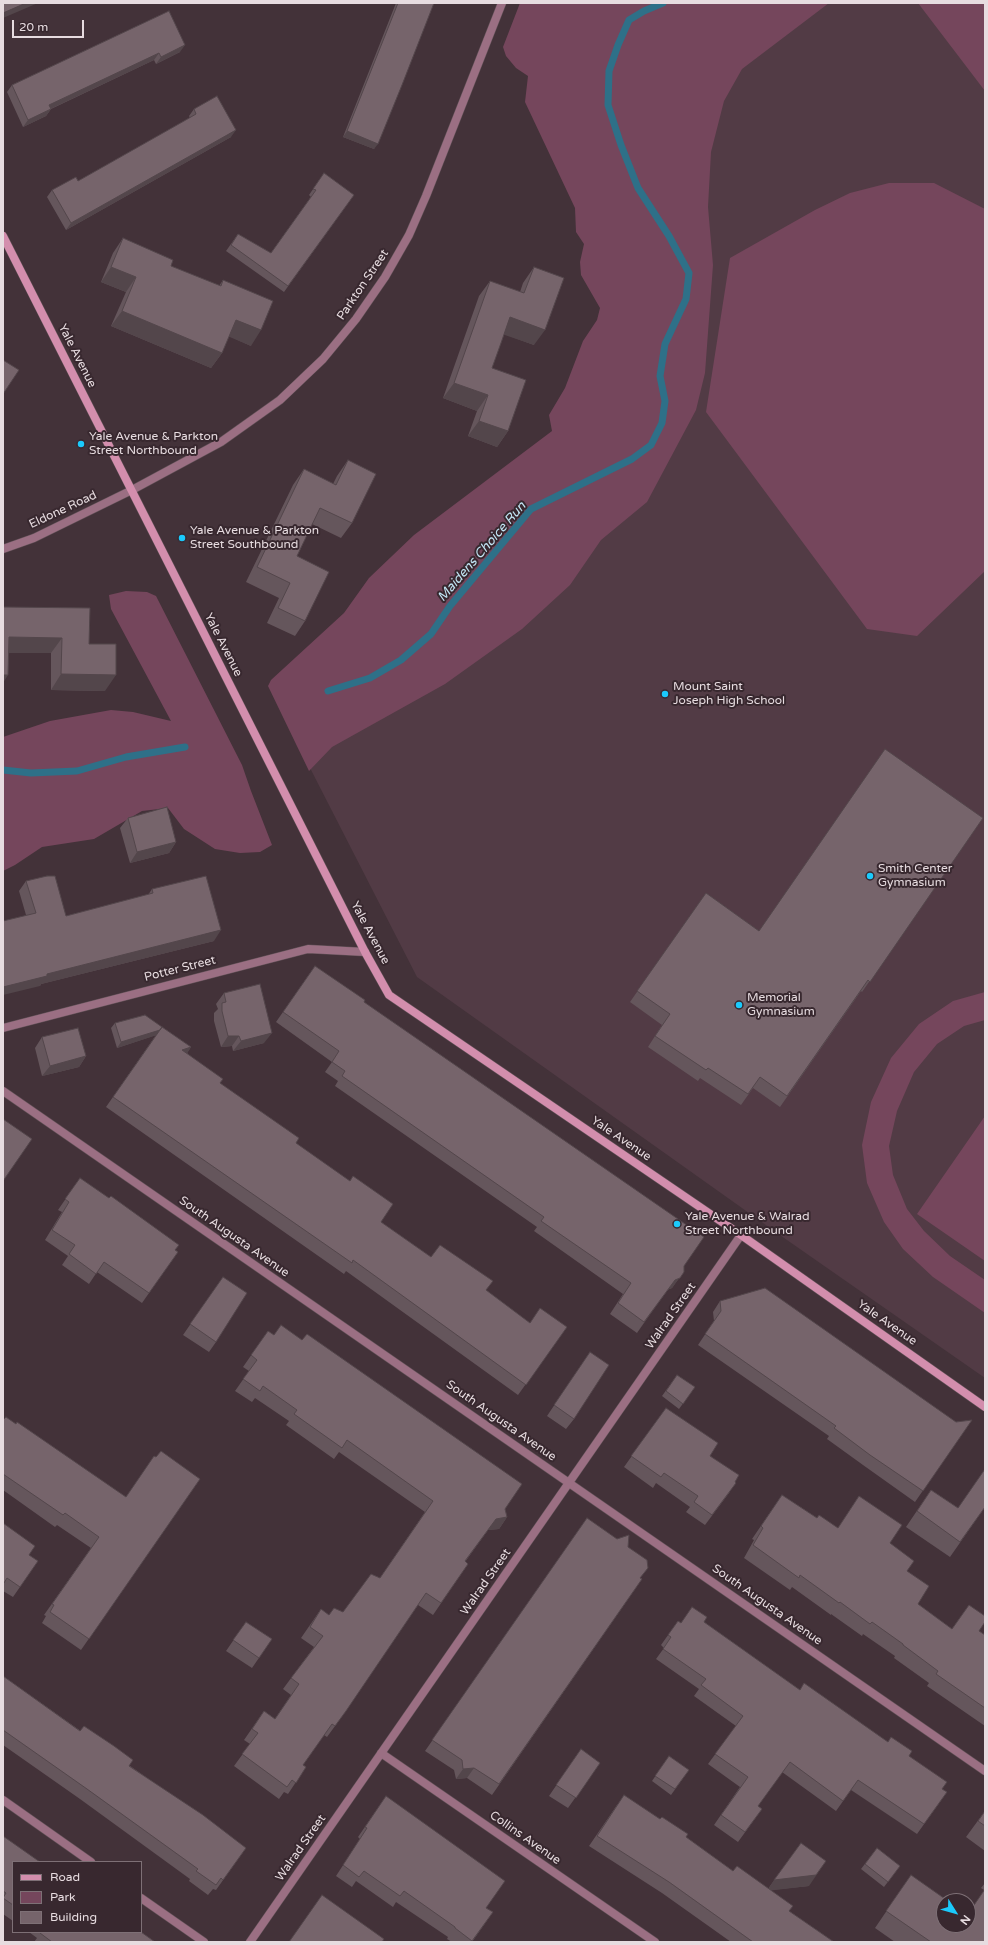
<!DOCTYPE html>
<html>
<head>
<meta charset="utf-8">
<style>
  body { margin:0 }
  #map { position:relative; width:988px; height:1945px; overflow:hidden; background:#433239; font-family:"Varela Round",sans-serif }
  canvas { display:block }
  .frame { position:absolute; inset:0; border:4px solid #e7dce0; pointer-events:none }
  .legend { position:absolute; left:12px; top:1861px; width:130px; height:72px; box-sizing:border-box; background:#38282f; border:1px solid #7e7076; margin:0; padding:5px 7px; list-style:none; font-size:12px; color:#e7dce0 }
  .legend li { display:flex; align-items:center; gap:8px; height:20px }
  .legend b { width:20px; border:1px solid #7e7076 }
  .north { position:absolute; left:936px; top:1893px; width:40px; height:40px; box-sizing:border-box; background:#38282f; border:1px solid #7e7076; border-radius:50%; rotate:127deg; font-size:11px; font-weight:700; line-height:16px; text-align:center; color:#e7dce0 }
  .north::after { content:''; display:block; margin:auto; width:14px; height:18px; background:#1bcafc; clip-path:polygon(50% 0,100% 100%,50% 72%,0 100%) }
  .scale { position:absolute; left:12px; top:20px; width:72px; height:18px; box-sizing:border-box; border:2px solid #e7dce0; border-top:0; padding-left:5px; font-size:12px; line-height:14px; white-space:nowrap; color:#e7dce0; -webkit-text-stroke:3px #38282f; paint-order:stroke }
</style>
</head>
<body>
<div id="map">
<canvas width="988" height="1945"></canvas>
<div class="frame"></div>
<ul class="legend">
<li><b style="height:5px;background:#d38ead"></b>Road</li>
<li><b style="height:11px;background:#75465c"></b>Park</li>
<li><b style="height:11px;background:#76646b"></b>Building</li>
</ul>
<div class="north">N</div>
<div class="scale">20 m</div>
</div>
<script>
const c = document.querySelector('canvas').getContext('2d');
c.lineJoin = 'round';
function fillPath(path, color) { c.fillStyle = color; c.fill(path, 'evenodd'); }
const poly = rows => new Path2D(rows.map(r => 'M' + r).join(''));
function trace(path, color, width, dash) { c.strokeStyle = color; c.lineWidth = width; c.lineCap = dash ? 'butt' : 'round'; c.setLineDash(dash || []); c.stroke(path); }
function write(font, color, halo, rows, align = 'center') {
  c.font = font + ' "Varela Round",sans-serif'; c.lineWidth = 4; c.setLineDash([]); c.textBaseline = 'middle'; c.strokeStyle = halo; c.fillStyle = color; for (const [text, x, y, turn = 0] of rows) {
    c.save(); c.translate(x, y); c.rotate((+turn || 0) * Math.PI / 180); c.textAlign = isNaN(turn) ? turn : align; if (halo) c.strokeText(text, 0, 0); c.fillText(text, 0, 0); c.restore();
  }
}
fillPath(poly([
  [802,3,985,3,985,1378,787,1240,417,977,287,723,639,491,707,77]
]), '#523b45');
fillPath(poly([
  [520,3,829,3,742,69,724,101,711,152,708,207,713,265,705,373,696,410,647,502,601,540,570,585,522,629,445,684,332,747,309,771,268,686,271,680,344,613,369,578,414,535,552,431,549,415,565,388,583,341,597,320,600,308,581,275,580,262,584,244,576,232,575,208,525,102,528,76,516,68,506,56,503,47],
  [918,3,985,3,985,91],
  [889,183,934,183,985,209,985,571,917,636,867,629,706,412,730,258,815,210,850,193],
  [126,591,147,592,156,596,242,765,251,791,272,845,260,852,240,853,215,849,184,829,168,808,142,811,94,839,42,847,15,865,3,871,3,737,50,721,111,710,133,712,171,721,111,609,109,595],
  [985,992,985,1020,964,1026,937,1044,914,1072,897,1111,889,1146,893,1175,907,1209,924,1231,950,1256,985,1280,985,1313,933,1277,903,1249,884,1222,867,1183,862,1145,871,1102,891,1058,919,1024,953,1001],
  [985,1116,985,1261,917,1214]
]), '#75465c');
trace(poly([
  [328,691,370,678,401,660,431,634,450,606,531,509,632,459,651,445,662,423,665,401,660,376,665,344,686,299,689,273,669,236,638,188,621,145,608,105,609,71,618,45,629,20,644,11,663,3],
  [3,770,31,773,77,771,126,757,185,747]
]), '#2e7088', 7);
const street = poly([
  [3,549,34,538,132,490,221,442,280,400,323,359,356,319,385,277,409,235,426,196,502,3],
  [3,1028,308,949,365,952],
  [3,1091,985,1771],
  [381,1753,655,1942],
  [3,1800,91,1862],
  [141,1898,204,1942],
  [250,1942,741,1235]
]);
const secondary = poly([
  [3,236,365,952,389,995,741,1235,985,1407]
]);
trace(street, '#615157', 9);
trace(secondary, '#615157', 9);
trace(street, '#9b6f83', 8);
trace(secondary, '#d38ead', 8);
fillPath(poly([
  [396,3,434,3,374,149,343,137],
  [169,11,180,52,156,64,154,60,51,109,46,116,23,127,7,92,12,85],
  [194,109,231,137,66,230,47,197,52,190,78,181,190,118,189,116],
  [324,173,354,195,284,292,226,251,238,234,271,253,311,197,309,195],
  [123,238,171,266,219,286,223,280,251,346,229,336,222,353,211,368,111,326,126,292,101,282,113,253],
  [534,267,534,345,504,334,492,368,508,431,497,447,468,436,477,411,443,398,479,296,490,281,520,292,523,283],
  [348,460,352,523,341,538,312,524,297,556,305,621,295,636,267,623,279,598,246,582,293,485,304,469,333,484,337,476],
  [3,607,89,644,105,691,51,690,51,653,9,653],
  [128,818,176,842,169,853,130,863,120,828],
  [983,818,862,992,861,991,780,1107,753,1088,741,1105,700,1078,698,1081,648,1047,662,1025,630,1002,706,893,759,931],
  [26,881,66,916,148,895,152,889,214,941,41,984,40,986,26,915,19,891],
  [315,966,364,1002,684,1266,684,1272,676,1282,672,1288,667,1290,637,1333,610,1314,623,1294,534,1231,537,1227,335,1086,338,1081,325,1072,332,1062,276,1022],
  [224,993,264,1043,233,1051,232,1046,221,1047,214,1021,214,1013,218,1009,216,1004],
  [115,1023,162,1027,191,1047,187,1053,220,1083,296,1143,381,1222,431,1257,486,1290,530,1323,567,1327,518,1395,346,1271,344,1274,106,1107,156,1035,117,1048,111,1028],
  [42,1037,86,1056,79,1067,42,1076,35,1048],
  [80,1178,178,1252,142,1303,97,1272,89,1284,62,1265,68,1256,45,1240,62,1212,58,1210],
  [223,1277,216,1342,209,1352,183,1335],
  [720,1301,956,1422,972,1420,915,1502,863,1465,827,1439,829,1436,698,1345,714,1321,713,1312],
  [268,1331,505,1509,507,1517,499,1529,488,1530,465,1562,468,1564,433,1615,418,1605,338,1722,327,1737,324,1735,303,1765,306,1767,288,1794,284,1792,279,1799,234,1766,250,1744,244,1740,264,1711,275,1719,291,1695,283,1689,314,1647,301,1638,321,1609,328,1615,343,1612,380,1578,425,1512,339,1452,334,1459,286,1425,289,1421,255,1398,252,1402,235,1391,249,1371,243,1367],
  [590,1352,574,1419,566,1429,547,1416],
  [677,1375,695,1387,679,1409,662,1396],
  [666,1408,735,1482,729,1493,705,1525,686,1512,690,1507,656,1483,653,1488,624,1467],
  [3,1420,126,1497,156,1457,200,1479,81,1650,42,1623,46,1616,44,1615,91,1548,57,1525,55,1527,3,1490],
  [931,1490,958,1508,985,1507,950,1557,906,1527],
  [782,1495,817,1518,838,1528,859,1496,907,1571,918,1604,952,1629,969,1605,979,1631,985,1635,985,1726,927,1686,929,1683,894,1658,895,1656,863,1634,862,1636,831,1614,831,1615,792,1587,790,1590,744,1558,754,1540,752,1539],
  [587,1518,628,1547,641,1578,642,1579,492,1795,467,1778,456,1779,454,1770,425,1751],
  [3,1523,29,1555,38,1561,13,1597,3,1591],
  [678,1621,681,1623,704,1622,800,1690,888,1742,909,1756,942,1789,947,1792,917,1834,851,1790,836,1811,782,1772,758,1806,762,1809,738,1842,714,1825,740,1787,708,1764,736,1726,694,1696,699,1689,656,1659,664,1648,661,1645],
  [246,1622,272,1639,252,1668,226,1651],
  [3,1676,246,1848,216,1890,213,1889,208,1895,189,1881,190,1879,80,1799,3,1745],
  [581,1749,600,1763,568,1808,549,1796],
  [669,1756,689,1770,671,1795,652,1781],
  [386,1796,486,1908,493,1912,472,1942,452,1942,447,1939,448,1937,396,1902,393,1907,356,1881,352,1887,336,1876,360,1839,358,1837],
  [617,1805,686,1837,733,1871,768,1889,801,1843,809,1886,771,1890,789,1911,834,1942,731,1942,662,1893,589,1846],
  [985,1811,985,1851,966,1837],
  [3,1836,13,1862,13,1921,3,1914],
  [877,1848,900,1866,884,1887,861,1869],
  [911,1875,968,1925,984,1890,981,1888,985,1883,985,1942,895,1942,875,1928],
  [29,1932,141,1932,155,1942,34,1942,37,1938]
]), '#65565c');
fillPath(poly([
  [26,3,38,3,3,18,3,13],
  [185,45,180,52,156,64,161,57],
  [159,53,154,60,44,112,49,105],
  [51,109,46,116,23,127,28,120],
  [236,130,231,137,66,230,71,223],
  [347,131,378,144,374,149,343,137],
  [111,267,136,277,126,292,101,282],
  [122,311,222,353,211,368,111,326],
  [510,317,545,330,534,345,499,333],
  [236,320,261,330,251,346,225,335],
  [454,383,488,395,477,411,443,398],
  [479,421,508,431,497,447,468,436],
  [9,637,62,638,51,653,3,653],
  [61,674,116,675,105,691,51,690],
  [3,675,8,675,3,683],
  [176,842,169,853,130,863,137,852],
  [221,930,214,941,41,984,40,986,3,995,3,987,47,974],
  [163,1029,160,1034,117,1048,121,1042],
  [272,1033,264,1043,233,1051,241,1041],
  [228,1036,239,1036,232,1046,221,1047],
  [191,1047,184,1058,182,1050],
  [86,1056,79,1067,42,1076,50,1066],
  [684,1272,672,1288,667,1290,637,1333,675,1280],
  [507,1517,499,1529,488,1530,496,1519],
  [474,1768,467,1778,456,1779,463,1769],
  [826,1861,809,1886,767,1891,774,1880]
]), '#53464b');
const building = poly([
  [3,3,26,3,3,13,3,3],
  [398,3,434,3,402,85,378,144,347,131,398,3],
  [169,11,185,45,161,57,159,53,49,105,51,109,28,120,12,85,169,11],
  [217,96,236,130,71,223,52,190,76,177,78,181,184,121,196,114,194,109,217,96],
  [324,173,354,195,288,286,231,245,238,234,271,253,316,190,313,189,324,173],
  [123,238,173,260,171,266,221,286,223,280,273,301,261,330,236,320,222,353,122,311,136,277,111,267,123,238],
  [534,267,564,278,545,330,510,317,501,343,492,368,526,380,508,431,479,421,488,395,454,383,490,281,524,293,534,267],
  [3,360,19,370,3,394,3,360],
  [348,460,376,474,352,523,320,508,297,556,329,572,305,621,278,608,290,583,257,567,304,469,336,485,348,460],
  [3,607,90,608,89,644,116,644,116,675,61,674,62,638,9,637,8,675,3,675,3,607],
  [885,749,983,818,870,982,868,980,787,1096,760,1077,748,1094,708,1068,706,1070,655,1036,670,1014,637,991,706,893,759,931,885,749],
  [167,807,176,842,137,852,128,818,167,807],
  [47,876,55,876,66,916,153,893,152,889,206,876,221,930,47,974,47,976,3,987,3,921,36,913,26,881,47,876],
  [315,966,365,1000,364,1002,704,1237,684,1266,684,1272,680,1278,675,1280,644,1322,618,1303,631,1283,541,1221,544,1217,342,1076,345,1071,332,1062,339,1051,283,1012,315,966],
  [260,984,272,1033,241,1041,239,1036,228,1036,222,1011,222,1003,226,1002,224,993,260,984],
  [145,1015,162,1027,160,1030,121,1042,115,1023,145,1015],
  [162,1027,191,1047,182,1050,223,1079,220,1083,299,1138,296,1143,350,1181,353,1176,393,1204,381,1222,431,1257,440,1245,493,1281,486,1290,530,1323,540,1308,567,1327,526,1385,353,1260,352,1263,113,1097,162,1027],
  [78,1028,86,1056,50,1066,42,1037,78,1028],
  [3,1119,32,1139,3,1181,3,1119],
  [80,1178,109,1198,111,1196,179,1245,175,1250,178,1252,149,1293,104,1262,96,1274,69,1254,75,1245,52,1230,69,1202,65,1199,80,1178],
  [223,1277,247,1293,216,1342,190,1324,223,1277],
  [765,1288,956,1422,972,1420,923,1491,870,1455,834,1428,836,1426,705,1334,721,1311,720,1301,765,1288],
  [281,1325,302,1340,307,1334,522,1484,505,1509,507,1517,496,1519,465,1561,468,1564,441,1603,426,1593,346,1711,335,1726,332,1724,303,1765,306,1767,296,1783,292,1780,287,1787,242,1754,258,1733,252,1729,264,1711,275,1719,299,1684,291,1678,323,1636,310,1627,321,1609,329,1615,334,1608,343,1612,371,1574,380,1578,433,1501,347,1440,342,1448,294,1414,297,1410,263,1386,260,1391,243,1379,257,1360,251,1355,268,1331,274,1335,281,1325],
  [590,1352,609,1365,574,1419,554,1405,590,1352],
  [677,1375,695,1387,683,1404,666,1391,677,1375],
  [666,1408,718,1443,710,1456,739,1475,735,1482,736,1483,712,1515,694,1502,698,1496,664,1473,661,1477,631,1456,666,1408],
  [6,1417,16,1424,17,1422,126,1497,154,1456,156,1457,161,1451,200,1479,89,1639,50,1612,54,1605,52,1604,99,1537,65,1513,63,1515,3,1474,3,1420,6,1417],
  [985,1469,985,1507,960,1542,917,1511,931,1490,958,1508,985,1469],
  [782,1495,817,1518,819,1515,838,1528,859,1496,902,1525,890,1543,914,1561,907,1571,929,1586,918,1604,952,1629,969,1605,985,1616,985,1622,979,1631,985,1635,985,1708,936,1674,938,1671,903,1645,903,1644,872,1622,870,1624,840,1602,839,1603,800,1575,799,1578,753,1545,763,1528,761,1526,782,1495],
  [587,1518,617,1539,629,1535,628,1547,647,1560,648,1568,640,1578,642,1579,499,1784,474,1768,463,1769,462,1760,432,1740,587,1518],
  [3,1523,35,1546,29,1555,38,1561,20,1587,7,1578,4,1583,3,1582,3,1523],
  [692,1607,707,1617,704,1622,800,1690,804,1683,888,1742,891,1737,912,1751,909,1756,947,1782,942,1789,947,1792,924,1824,858,1780,843,1801,790,1762,758,1806,762,1809,745,1832,721,1815,748,1777,715,1754,743,1716,701,1685,706,1679,663,1649,671,1637,668,1635,678,1621,681,1623,692,1607],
  [246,1622,272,1639,259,1658,233,1640,246,1622],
  [3,1676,80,1731,84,1726,114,1746,133,1760,129,1766,203,1815,246,1848,223,1880,221,1878,216,1885,196,1871,198,1869,87,1789,3,1730,3,1676],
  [581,1749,600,1763,576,1798,556,1785,581,1749],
  [669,1756,689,1770,675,1789,655,1776,669,1756],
  [624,1795,660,1819,662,1817,688,1834,686,1837,733,1871,737,1866,793,1906,789,1911,834,1942,753,1942,669,1882,597,1836,624,1795],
  [386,1796,505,1881,486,1908,493,1912,472,1941,455,1928,455,1927,404,1891,400,1896,364,1871,359,1877,343,1865,367,1828,365,1827,386,1796],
  [985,1811,985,1826,978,1821,985,1811],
  [3,1836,40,1862,13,1862,13,1905,3,1898,6,1893,3,1891,3,1836],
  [801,1843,826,1861,816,1875,774,1880,801,1843],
  [877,1848,900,1866,888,1882,865,1864,877,1848],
  [911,1875,948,1901,944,1901,944,1925,968,1925,968,1914,985,1889,985,1942,931,1942,886,1911,911,1875],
  [322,1895,384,1939,382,1942,289,1942,322,1895],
  [41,1932,141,1932,155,1942,52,1942,40,1933,41,1932]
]);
fillPath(building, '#76646b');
trace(building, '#53464b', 1);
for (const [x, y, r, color] of [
  [81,444,4,"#1bcafc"],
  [182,538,4,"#1bcafc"],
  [665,694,4,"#1bcafc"],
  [870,876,4,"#1bcafc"],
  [739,1005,4,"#1bcafc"],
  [677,1224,4,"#1bcafc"]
]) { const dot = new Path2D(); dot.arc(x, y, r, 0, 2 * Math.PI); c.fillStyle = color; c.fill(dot); trace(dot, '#38282f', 1.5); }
write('12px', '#e7dce0', '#38282f', [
  ["Parkton Street",363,285,-56],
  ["Yale Avenue",77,356,63],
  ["Eldone Road",63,510,-25],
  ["Yale Avenue",223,645,63],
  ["Yale Avenue",370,933,62],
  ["Potter Street",180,969,-14],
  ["Yale Avenue",621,1139,34],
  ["South Augusta Avenue",234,1237,35],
  ["Walrad Street",671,1316,-55],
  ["Yale Avenue",887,1323,35],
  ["South Augusta Avenue",501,1421,35],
  ["Walrad Street",486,1582,-55],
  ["South Augusta Avenue",767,1605,35],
  ["Collins Avenue",525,1838,35],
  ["Walrad Street",301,1848,-55]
]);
write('12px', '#e7dce0', '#38282f', [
  ["Yale Avenue & Parkton",89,437],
  ["Street Northbound",89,451],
  ["Yale Avenue & Parkton",190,531],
  ["Street Southbound",190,545],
  ["Mount Saint",673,687],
  ["Joseph High School",673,701],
  ["Smith Center",878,869],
  ["Gymnasium",878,883],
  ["Memorial",747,998],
  ["Gymnasium",747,1012],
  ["Yale Avenue & Walrad",685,1217],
  ["Street Northbound",685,1231]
], 'left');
write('italic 13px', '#c3e7f6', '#38282f', [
  ["Maidens Choice Run",482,552,-49]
]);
</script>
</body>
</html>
